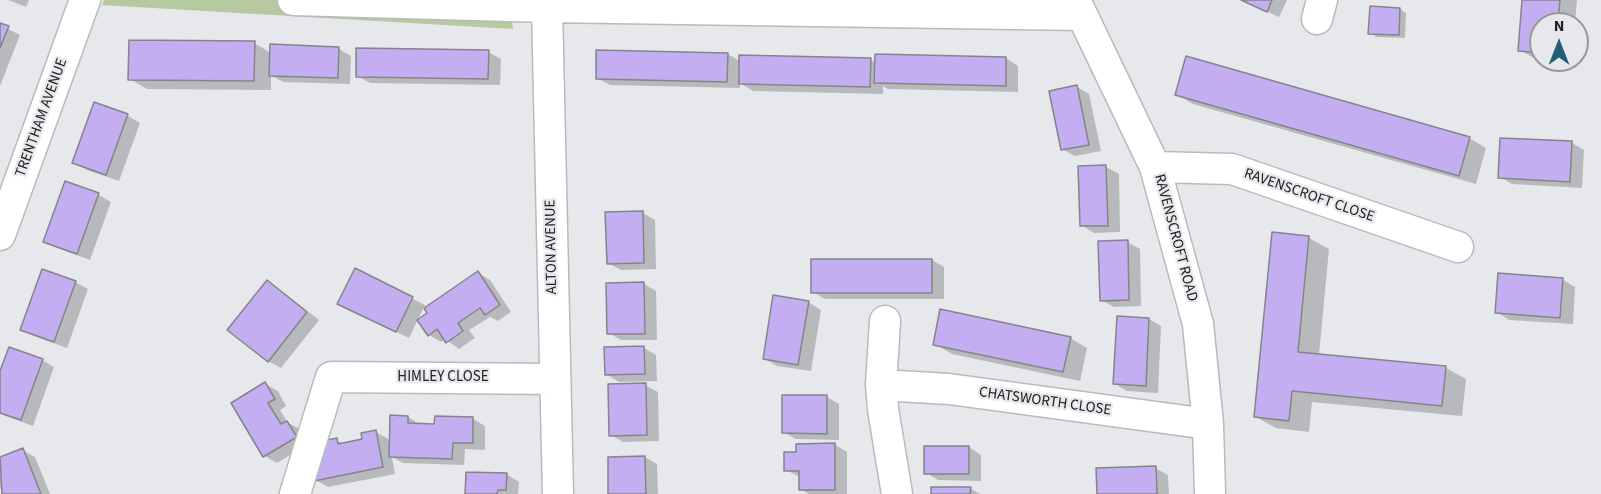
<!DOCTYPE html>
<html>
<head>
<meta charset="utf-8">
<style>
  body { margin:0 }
  #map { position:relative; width:1601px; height:494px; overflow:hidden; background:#e7e8ec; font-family:"Source Sans 3",sans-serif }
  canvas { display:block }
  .north { position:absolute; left:1529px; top:12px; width:60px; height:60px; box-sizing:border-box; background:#e7e8ec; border:2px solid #97989b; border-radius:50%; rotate:0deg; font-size:16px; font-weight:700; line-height:24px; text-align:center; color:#202122 }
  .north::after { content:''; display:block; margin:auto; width:21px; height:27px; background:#245f78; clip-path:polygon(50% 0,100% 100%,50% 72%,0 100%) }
</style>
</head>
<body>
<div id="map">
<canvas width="1601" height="494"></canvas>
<div class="north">N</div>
</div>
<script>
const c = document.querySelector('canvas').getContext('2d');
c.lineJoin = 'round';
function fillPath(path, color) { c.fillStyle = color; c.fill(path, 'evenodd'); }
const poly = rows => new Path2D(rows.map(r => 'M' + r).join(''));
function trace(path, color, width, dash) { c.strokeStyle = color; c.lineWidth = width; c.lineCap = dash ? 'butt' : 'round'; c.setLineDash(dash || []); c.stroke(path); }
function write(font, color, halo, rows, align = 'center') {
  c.font = font + ' "Source Sans 3",sans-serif'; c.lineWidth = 4.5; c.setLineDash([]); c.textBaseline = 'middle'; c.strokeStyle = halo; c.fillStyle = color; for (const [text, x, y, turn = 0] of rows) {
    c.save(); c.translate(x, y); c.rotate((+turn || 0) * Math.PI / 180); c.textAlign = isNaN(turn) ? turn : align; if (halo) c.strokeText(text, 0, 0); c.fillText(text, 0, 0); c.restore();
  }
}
fillPath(poly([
  [104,0,509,0,513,29,102,5]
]), '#b7c99f');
fillPath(poly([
  [8,0,29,0,26,7],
  [1242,0,1287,0,1279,17],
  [1524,0,1577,0,1575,24,1541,24,1541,60,1572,60,1572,63,1537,60,1520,50],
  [1400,9,1406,13,1405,38,1376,37,1370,33],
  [0,25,20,35,0,86],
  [254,43,271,53,339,49,351,56,350,84,283,82,271,75,271,90,147,89,130,79],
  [488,52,501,59,500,85,370,83,357,76],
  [728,54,741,62,871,60,876,63,1006,58,1018,66,1018,92,888,89,883,86,883,94,753,91,740,83,740,88,610,85,597,78],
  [1077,87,1089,94,1101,151,1075,156,1062,149],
  [1176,94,1469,138,1486,148,1476,184,1193,104],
  [95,104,128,116,140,123,119,181,87,170,74,162],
  [1572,143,1584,150,1582,188,1512,184,1500,177],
  [1080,167,1106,167,1119,174,1120,232,1094,233,1081,225],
  [66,183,99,195,111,202,90,260,57,248,45,241],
  [643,213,655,220,656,269,621,270,608,263],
  [1274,234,1309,238,1329,249,1319,355,1446,368,1466,379,1462,416,1312,402,1309,432,1276,428,1256,417],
  [1127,242,1140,249,1141,306,1114,307,1101,300],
  [813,260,932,260,944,267,944,299,825,299,813,292],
  [355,270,425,305,409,338,351,310],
  [478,273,490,280,511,312,498,321,490,317,469,330,475,338,459,349,445,339,441,342,429,335],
  [1563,280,1575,287,1573,324,1509,320,1497,312],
  [75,282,88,289,67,348,34,336,22,329],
  [267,282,279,289,319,320,281,368,268,361],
  [644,284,656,291,657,340,621,340,609,333],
  [808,302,821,310,811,371,777,366,765,359],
  [1149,319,1161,326,1158,393,1127,391,1115,384],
  [1070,338,1087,348,1080,381,952,354,935,344],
  [644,348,656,355,657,381,619,382,606,374],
  [42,360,54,367,33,426,0,414,0,375],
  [265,384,278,391,286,406,280,410,288,423,300,429,308,444,277,463,265,456],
  [645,385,658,392,659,441,623,442,611,435],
  [783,396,827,397,839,404,839,440,796,439,783,432],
  [408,417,421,425,436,426,473,419,485,426,485,450,465,449,464,465,403,463,392,457,395,474,328,487,315,480,336,440,344,444,364,441,376,432,388,439,390,446],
  [834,444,847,452,847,494,809,494,800,489,800,477,786,470,798,454],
  [969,447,981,455,981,481,938,480,926,473],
  [22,450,35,457,50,494,3,494,0,486,0,459],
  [645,457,657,464,658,494,610,494],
  [1155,468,1168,475,1169,494,1099,494],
  [506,474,519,482,518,494,467,494],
  [970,488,980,494,933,494]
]), '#0003');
const building = poly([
  [1241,0,1272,0,1267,12,1241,0],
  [1522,0,1560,0,1558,24,1541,24,1541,53,1518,51,1522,0],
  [1370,6,1400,8,1399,35,1368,34,1370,6],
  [0,23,9,26,0,48,0,23],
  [129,40,255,41,254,81,128,80,129,40],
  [270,44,339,47,338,78,269,76,270,44],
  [356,48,489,50,488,79,356,77,356,48],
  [596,50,728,53,727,82,596,79,596,50],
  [875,54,1006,57,1006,86,874,83,875,54],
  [739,55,871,58,870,87,739,84,739,55],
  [1186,56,1470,137,1459,176,1175,95,1186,56],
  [1077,85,1089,145,1061,150,1049,91,1077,85],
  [94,102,128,114,106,175,72,163,94,102],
  [1500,138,1572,141,1570,182,1498,178,1500,138],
  [1106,165,1108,226,1080,226,1078,166,1106,165],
  [65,181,99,193,77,254,43,242,65,181],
  [643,211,644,263,607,264,605,212,643,211],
  [1272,232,1309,236,1298,352,1446,366,1442,406,1292,391,1289,421,1254,417,1272,232],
  [1128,240,1129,300,1100,301,1098,241,1128,240],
  [811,259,932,259,932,293,811,293,811,259],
  [355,268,413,297,396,332,337,304,355,268],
  [42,269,76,281,54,342,20,330,42,269],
  [478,271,500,305,485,315,480,308,458,323,463,331,446,343,437,329,428,336,417,320,427,313,424,308,478,271],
  [1498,273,1563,278,1560,318,1495,313,1498,273],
  [267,280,307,312,268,362,227,330,267,280],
  [644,282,645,334,607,334,606,283,644,282],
  [773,295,809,301,798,365,763,359,773,295],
  [940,309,1071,337,1063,372,933,345,940,309],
  [1117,316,1149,318,1146,386,1113,384,1117,316],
  [644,346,645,374,605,375,604,347,644,346],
  [9,347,43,359,21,420,0,413,0,371,9,347],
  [265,382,275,399,268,403,281,424,287,421,297,437,263,457,231,403,265,382],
  [646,383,647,435,609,436,608,384,646,383],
  [782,395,827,395,827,434,782,433,782,395],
  [390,415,408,416,408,423,434,424,435,416,473,417,473,443,453,443,452,459,389,457,390,415],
  [376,430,383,467,314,481,317,442,337,438,338,444,362,439,361,433,376,430],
  [835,443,835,490,799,490,799,471,784,471,784,452,796,452,796,444,835,443],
  [924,446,969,446,969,474,924,474,924,446],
  [23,448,41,494,2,494,0,457,23,448],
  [645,456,646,494,608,494,608,457,645,456],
  [1156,466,1157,494,1097,494,1096,468,1156,466],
  [466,472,507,473,506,490,498,490,497,494,465,494,466,472],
  [931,487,971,487,970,494,931,494,931,487]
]);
fillPath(building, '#c3aef1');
trace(building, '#858488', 1.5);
const minor = poly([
  [293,0,547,7,1081,15],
  [545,0,547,7,558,494],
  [1075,0,1155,167,1198,324,1208,424,1210,494],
  [1317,19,1322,0],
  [1155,167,1232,169,1458,247],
  [0,235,85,0],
  [885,321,881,385,883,409,897,494],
  [881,385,949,389,1208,424],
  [295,494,331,377,554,379]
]);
trace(minor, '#b9babe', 33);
trace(minor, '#fff', 30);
write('15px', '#202122', '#e7e8ec', [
  ["TRENTHAM AVENUE",42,118,-70],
  ["RAVENSCROFT CLOSE",1309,196,19],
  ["RAVENSCROFT ROAD",1175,238,75],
  ["ALTON AVENUE",552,247,-91],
  ["HIMLEY CLOSE",443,378],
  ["CHATSWORTH CLOSE",1045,402,8]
]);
</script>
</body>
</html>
